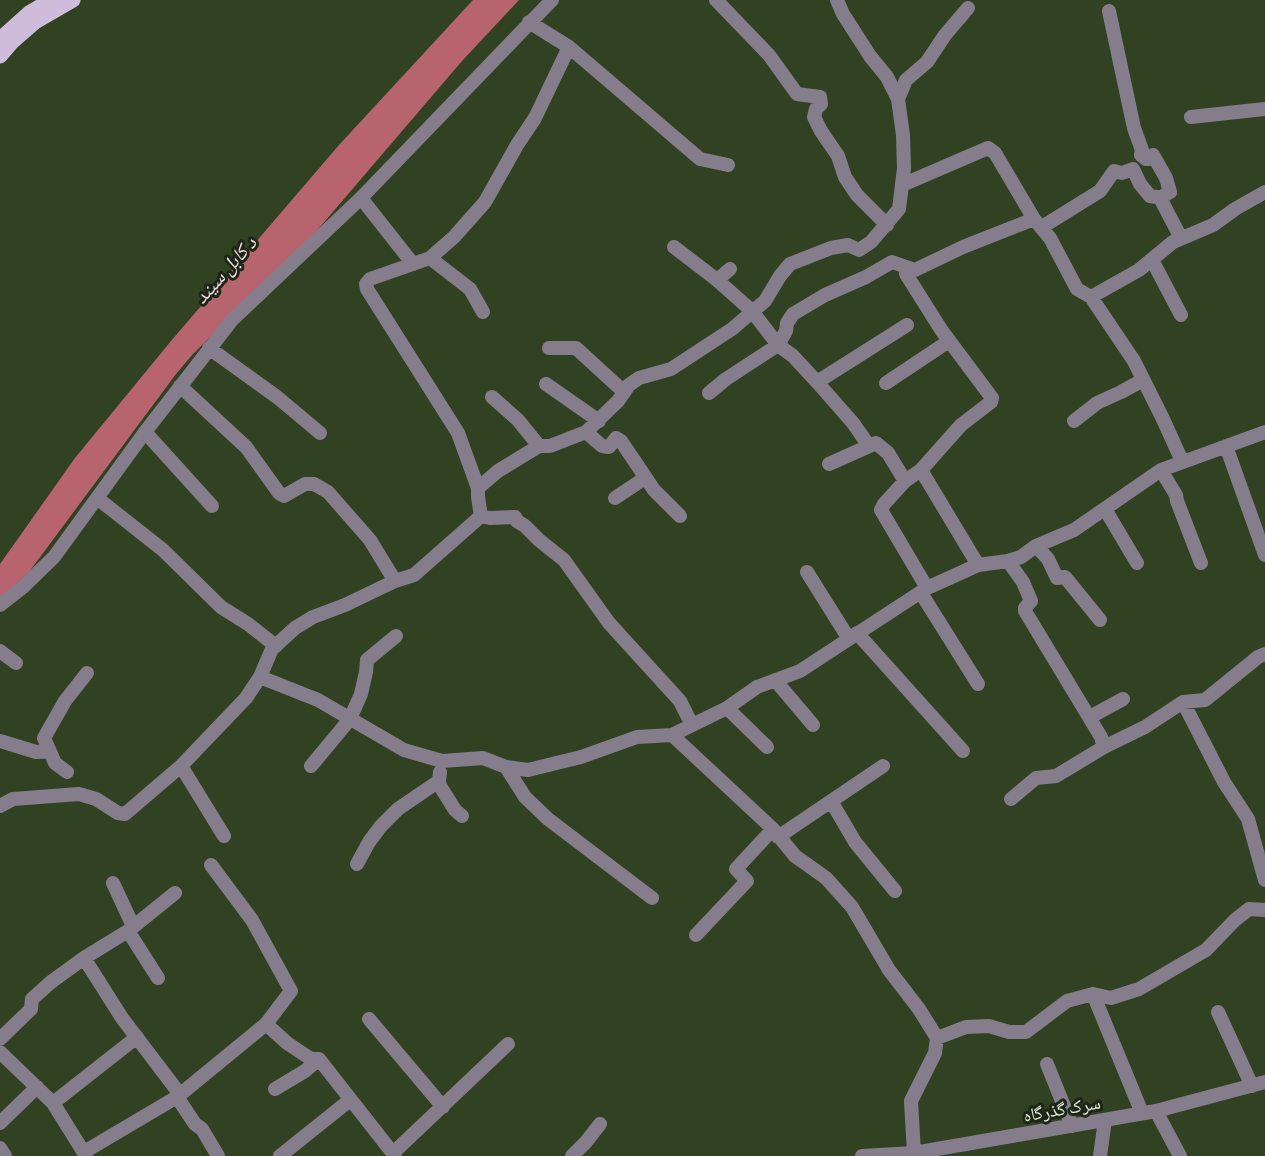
<!DOCTYPE html>
<html>
<head>
<meta charset="utf-8">
<style>
  body { margin:0 }
  canvas { display:block; background:#314223 }
</style>
</head>
<body>
<canvas width="1265" height="1156"></canvas>
<script>
const c = document.querySelector('canvas').getContext('2d');
c.lineJoin = 'round';
function fillPath(path, color) { c.fillStyle = color; c.fill(path, 'evenodd'); }
const poly = rows => new Path2D(rows.map(r => 'M' + r).join(''));
function trace(path, color, width, dash) { c.strokeStyle = color; c.lineWidth = width; c.lineCap = dash ? 'butt' : 'round'; c.setLineDash(dash || []); c.stroke(path); }
function write(font, color, halo, rows, align = 'center') {
  c.font = font + ' Barlow,"Noto Naskh Arabic",sans-serif'; c.lineWidth = 6; c.setLineDash([]); c.textBaseline = 'middle'; c.strokeStyle = halo; c.fillStyle = color; for (const [text, x, y, turn = 0] of rows) {
    c.save(); c.translate(x, y); c.rotate((+turn || 0) * Math.PI / 180); c.textAlign = isNaN(turn) ? turn : align; if (halo) c.strokeText(text, 0, 0); c.fillText(text, 0, 0); c.restore();
  }
}
fillPath(poly([
  [473,0,519,0,462,61,308,241,193,354,176,374,29,572,0,599,0,564,75,458,171,341,339,145]
]), '#b8646f');
trace(poly([
  [716,0,769,55,797,94,820,97,821,104,816,109,814,117,821,131,838,156,845,177,857,195,887,225],
  [1109,11,1134,128,1142,150,1141,155,1146,159,1150,159,1153,155,1166,178,1170,192,1160,198,1181,238],
  [529,22,569,47,700,159,728,165],
  [898,99,906,80,927,62,945,35,968,8],
  [1191,117,1265,109],
  [902,185,988,148,995,153,1034,219,1050,238,1077,289,1091,297,1134,361,1162,417,1182,461],
  [361,198,413,264],
  [1042,227,1100,191,1114,171,1122,173,1133,169,1140,184,1150,196,1163,198],
  [674,247,717,280,752,311,778,345,793,356,817,382,853,423,869,446],
  [430,258,454,237,485,202,517,145,535,118,569,47],
  [1152,260,1181,315],
  [908,268,906,274,942,331,992,398,991,402,961,425,921,470,905,481,884,504,881,510,927,588],
  [717,280,730,269],
  [1091,297,1139,270,1173,242,1213,225,1235,209,1265,192],
  [209,348,277,397,320,433],
  [549,348,576,348,623,391],
  [817,382,907,325],
  [886,383,949,341],
  [546,384,599,421],
  [180,386,246,447,279,493,284,496,305,484,314,484,328,492,370,540,395,581],
  [709,393,726,379,778,345,786,331,787,323,793,314,825,295,866,277,892,262,915,270,963,247,1034,219],
  [492,397,518,420,539,446],
  [1074,421,1097,403,1121,392,1143,380],
  [145,432,212,506],
  [586,432,602,446,609,447,616,438,621,441,654,490,680,516],
  [1226,446,1265,555],
  [829,464,876,443,888,453,905,481],
  [921,470,978,565],
  [1161,470,1176,495,1177,501,1201,563],
  [478,488,458,433,367,289,366,284,370,279,430,258,470,289,483,312],
  [97,498,163,550,221,607,248,624,276,646],
  [615,498,645,478],
  [1105,509,1137,563],
  [481,516,478,497,478,488,498,471,539,446,550,446,586,432,618,401,629,385,639,378,671,369,732,329,765,301,780,276,790,264,831,248,848,245,859,250,871,242,899,209,904,168,903,135,898,99,887,77,870,56,843,14,837,0],
  [481,516,490,518,515,517,517,521,525,526,539,540,564,560,609,623,680,701,692,725],
  [1036,546,1048,559,1057,578,1065,577,1100,620],
  [1008,561,1023,582,1031,601,1025,608,1025,611,1101,737,1104,747,1056,776,1036,778,1011,799],
  [807,572,849,639],
  [921,593,978,684],
  [0,605,23,587,54,557,145,432,232,320,361,198,552,0],
  [857,633,963,751],
  [0,651,16,663],
  [260,677,318,700,404,750,442,761,483,758,506,767,528,770,581,757,637,737,672,735,727,708,757,687,800,671,927,588,978,565,1008,561,1021,557,1036,546,1074,530,1161,470,1265,432],
  [775,680,813,725],
  [1183,702,1224,782,1248,819,1265,880],
  [727,708,767,747],
  [1090,717,1123,699],
  [672,735,773,829,795,856,826,878,852,907,889,970,919,1009,937,1038,935,1053,911,1101,914,1153],
  [0,741,36,752,49,751],
  [1104,747,1145,727,1183,702,1205,700,1258,657,1265,654],
  [181,766,224,836],
  [311,766,350,719,361,694,366,672,367,660,396,636],
  [506,767,525,797,548,819,652,898],
  [67,772,55,763,44,738,65,701,87,673],
  [440,772,439,781,440,786,455,810,462,816],
  [831,801,855,842,895,891],
  [0,806,13,799,79,794,96,799,118,813,125,814,181,766,246,698,260,677,272,649,295,628,313,617,345,605,395,581,414,575,481,516],
  [778,837,883,766],
  [357,864,369,842,381,826,398,809,439,781],
  [211,865,252,920,291,991,266,1024],
  [113,883,133,926],
  [128,931,158,978],
  [696,935,747,881,736,869,773,829],
  [84,958,122,1018,179,1093],
  [1093,994,1142,1113],
  [1218,1012,1252,1086],
  [369,1019,443,1107],
  [937,1038,966,1027,989,1026,1009,1032,1026,1032,1067,1001,1093,994,1111,998,1139,989,1206,950,1235,920,1249,909,1265,910],
  [0,1039,31,1009,32,999,51,982,84,958,128,931,175,893],
  [0,1052,53,1103,86,1156],
  [1047,1064,1072,1126],
  [275,1089,305,1071,319,1059],
  [177,1097,195,1124,202,1129,218,1156],
  [53,1103,137,1037],
  [1156,1111,1180,1156],
  [0,1123,37,1087],
  [0,1148,5,1156],
  [84,1152,177,1097,266,1024,287,1043,311,1059,319,1059,395,1156],
  [393,1153,508,1044],
  [280,1156,350,1100],
  [572,1156,586,1142,600,1124],
  [862,1156,914,1153,1156,1111,1265,1082],
  [1100,1156,1105,1120]
]), '#867d8c', 14);
trace(poly([
  [0,39,29,13,51,0],
  [0,56,12,42,35,22,73,0]
]), '#cfbcdb', 15);
write('18px', '#e5f0dd', '#1e2618', [
  ["سرک گذرگاه",1062,1109,-10]
]);
write('italic 20px', '#f6dddf', '#1e2618', [
  ["د کابل سيند",225,270,-48]
]);
</script>
</body>
</html>
